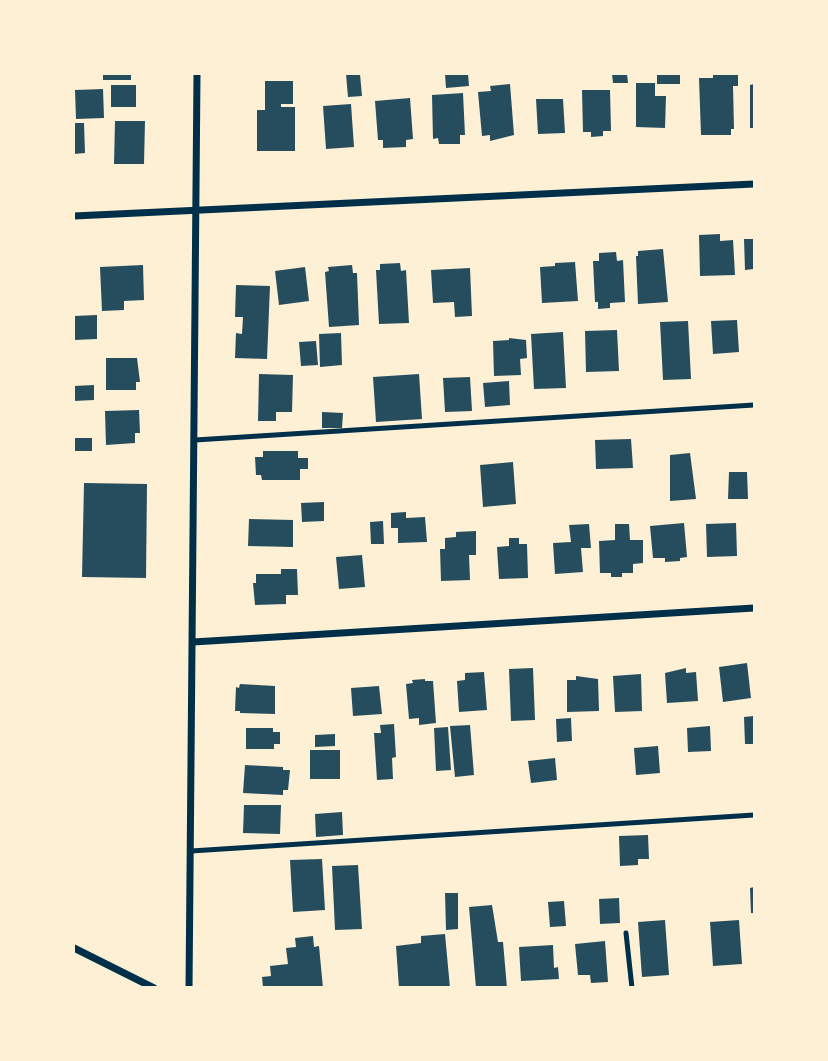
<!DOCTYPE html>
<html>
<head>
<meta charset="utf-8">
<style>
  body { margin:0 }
  #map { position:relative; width:828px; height:1061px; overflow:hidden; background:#fdf0d5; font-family:"Public Sans",sans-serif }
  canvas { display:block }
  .frame { position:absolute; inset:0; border:75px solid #fdf0d5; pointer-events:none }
</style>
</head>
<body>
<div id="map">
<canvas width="828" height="1061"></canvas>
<div class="frame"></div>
</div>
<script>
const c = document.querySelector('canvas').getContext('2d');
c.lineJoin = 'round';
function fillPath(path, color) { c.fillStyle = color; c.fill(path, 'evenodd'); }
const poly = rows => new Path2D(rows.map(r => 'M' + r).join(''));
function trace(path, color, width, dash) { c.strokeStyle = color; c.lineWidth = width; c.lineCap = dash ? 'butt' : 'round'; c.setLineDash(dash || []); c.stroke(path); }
fillPath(poly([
  [103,74,131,74,131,80,103,80],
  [346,74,360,74,362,96,348,97],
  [445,74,468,74,469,86,446,88],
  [612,74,627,74,628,83,613,83],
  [657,74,680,74,680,84,657,84],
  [713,74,738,74,738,86,733,86,734,129,731,129,731,135,701,135,699,78,713,78],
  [265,81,293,81,293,104,281,104,281,107,295,107,295,151,257,151,257,110,265,110],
  [636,83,655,83,655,96,666,96,665,128,636,127],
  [510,84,514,135,490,141,490,135,482,136,478,92,491,91,490,86],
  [754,84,754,128,750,128,750,85],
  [111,85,136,85,136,107,111,107],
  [103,89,104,118,76,119,75,90],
  [582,90,610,90,611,131,603,131,603,136,591,137,591,132,583,132],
  [463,93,465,135,460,135,460,144,439,144,438,138,433,139,432,95],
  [410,98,413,139,406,140,406,147,383,148,383,140,378,140,375,101],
  [536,99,563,99,565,133,538,134],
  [351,104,354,147,326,149,323,106],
  [115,121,145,121,144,164,114,164],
  [74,123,84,123,85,153,74,154],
  [720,234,720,241,733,240,735,275,700,276,699,235],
  [744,239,754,239,754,269,745,270],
  [663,249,668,302,638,304,636,256,638,256,638,251],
  [616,252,617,261,623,260,625,302,610,303,610,308,598,309,598,302,595,302,593,261,599,261,599,253],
  [575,262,578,301,542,303,540,267,555,266,555,263],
  [400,263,401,271,406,270,409,323,379,324,376,270,380,270,380,264],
  [143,265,144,300,124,301,124,310,102,311,100,267],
  [352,265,353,273,357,273,359,325,329,327,325,272,329,271,328,267],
  [305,267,309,301,279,305,275,271],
  [470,268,472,316,455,317,454,302,433,303,431,270],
  [236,285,270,286,267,359,235,358,236,333,242,334,243,317,235,317],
  [97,315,97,339,74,340,74,316],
  [737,320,739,352,713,354,711,321],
  [688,321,691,379,663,380,660,322],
  [617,330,619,371,586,372,585,331],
  [563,332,566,388,534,389,531,334],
  [341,333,342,365,320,367,319,334],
  [509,338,526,340,527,358,520,359,521,375,494,376,493,341,509,340],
  [316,341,318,365,301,366,299,342],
  [106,358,137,358,140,382,136,382,136,390,106,390],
  [259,374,293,375,292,412,276,412,276,421,258,421],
  [419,374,422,419,376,422,373,377],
  [470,377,472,411,445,412,443,378],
  [509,381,510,405,485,407,483,383],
  [94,385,94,400,74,401,74,386],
  [139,410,140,433,135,433,135,443,106,445,105,411],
  [322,412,343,413,342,428,322,428],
  [74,438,92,438,92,451,74,451],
  [631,439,633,468,596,469,595,440],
  [263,451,298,451,298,458,308,458,308,469,300,469,300,480,262,480,261,475,256,475,255,457,263,457],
  [690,453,696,499,670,501,670,455],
  [513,462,516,504,483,507,480,465],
  [729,472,747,472,748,499,728,499],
  [84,483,147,484,146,578,82,577],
  [324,502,324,521,302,522,301,503],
  [406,512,406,518,425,517,427,542,398,543,398,528,391,528,391,513],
  [249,519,293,520,293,547,248,546],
  [383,521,384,544,371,544,370,522],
  [684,523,687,557,680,558,680,561,665,562,665,558,653,558,650,526],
  [736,523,737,556,707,557,706,524],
  [589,524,591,548,581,548,583,572,555,574,553,543,571,542,569,525],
  [615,524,629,524,630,540,643,540,643,563,633,564,633,573,622,573,622,577,611,577,611,573,600,573,599,541,615,540],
  [476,531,476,555,469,555,470,580,441,581,440,549,445,549,445,538,456,537,456,532],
  [509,538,519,538,519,544,527,544,528,578,499,579,497,547,509,546],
  [362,555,365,587,339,589,336,557],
  [281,569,297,569,298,595,286,595,286,604,255,605,253,583,256,583,256,574,281,574],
  [747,663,751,698,723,702,719,667],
  [533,668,535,720,511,721,509,669],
  [686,668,686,673,696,672,698,701,667,703,665,673],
  [484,672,487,710,459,712,457,681,465,680,465,673],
  [641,674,642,711,615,712,613,676],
  [576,676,598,679,599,711,567,712,567,680,576,680],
  [425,679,425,681,433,681,436,723,419,725,419,718,409,719,406,684,413,683,412,680],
  [240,684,275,686,275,714,240,713,240,711,235,711,236,687,239,688],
  [379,686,382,714,353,716,351,688],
  [754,716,754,744,745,744,744,717],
  [571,718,572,741,557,742,556,719],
  [394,724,396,757,392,758,393,779,377,780,374,733,381,733,380,725],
  [470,725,474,775,455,777,450,726],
  [710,726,711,751,688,752,687,728],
  [448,727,451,770,436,771,434,728],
  [246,728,273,728,273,732,280,732,280,744,274,744,274,749,246,749],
  [335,734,335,746,315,747,315,735],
  [658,746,660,773,636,775,634,748],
  [310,750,340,750,340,779,310,779],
  [555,758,557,780,531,783,528,761],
  [245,765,283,767,283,770,290,770,288,790,283,790,283,795,243,793],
  [244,805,281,805,280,834,243,833],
  [342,812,343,835,316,837,315,814],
  [648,835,649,859,638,859,638,865,620,866,619,836],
  [322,859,325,910,293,912,290,860],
  [358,865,362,929,335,930,332,866],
  [754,887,754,913,751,913,750,888],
  [445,893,458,893,458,929,446,930],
  [619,898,620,923,600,924,599,899],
  [564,901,566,926,550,927,548,902],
  [492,905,498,942,503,942,507,988,476,988,469,907],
  [665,920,669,975,642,977,638,922],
  [739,920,742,964,713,966,710,922],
  [445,934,450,988,399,988,396,946,421,943,421,936],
  [313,936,314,947,319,946,323,988,263,988,262,977,271,976,270,966,288,964,286,948,296,947,295,938],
  [605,941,608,982,591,983,590,975,578,975,575,944],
  [553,945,554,968,558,967,559,979,521,981,519,947]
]), '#264d5e');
trace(poly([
  [195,440,754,405],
  [191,851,754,815],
  [626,933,632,988]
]), '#003049', 5);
trace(poly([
  [74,216,754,184],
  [193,642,754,608],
  [74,948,154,988],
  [189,988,197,74]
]), '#003049', 7);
</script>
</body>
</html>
